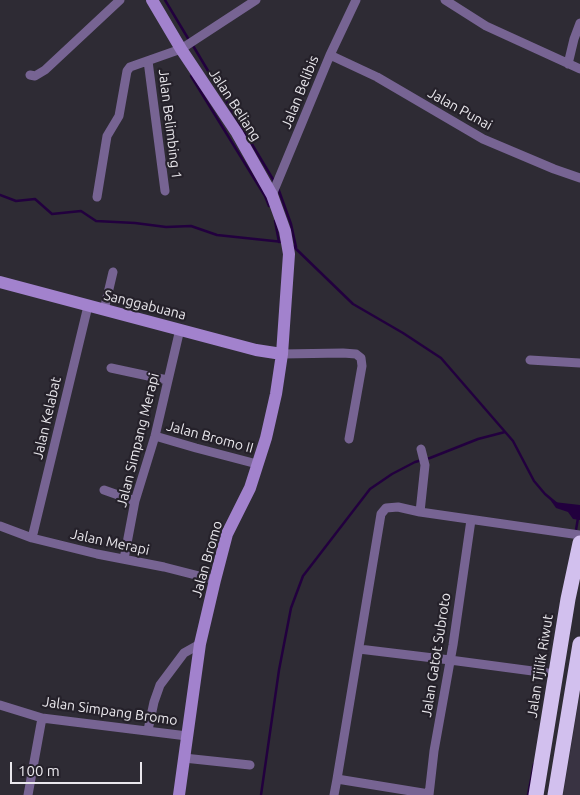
<!DOCTYPE html>
<html>
<head>
<meta charset="utf-8">
<style>
  body { margin:0 }
  #map { position:relative; width:580px; height:795px; overflow:hidden; background:#2e2b34; font-family:Ubuntu,sans-serif }
  canvas { display:block }
  .scale { position:absolute; left:10px; top:762px; width:132px; height:22px; box-sizing:border-box; border:2px solid #eae8ed; border-top:0; padding-left:6px; font-size:15px; line-height:18px; white-space:nowrap; color:#eae8ed; -webkit-text-stroke:4px #25212a; paint-order:stroke }
</style>
</head>
<body>
<div id="map">
<canvas width="580" height="795"></canvas>
<div class="scale">100 m</div>
</div>
<script>
const c = document.querySelector('canvas').getContext('2d');
c.lineJoin = 'round';
function fillPath(path, color) { c.fillStyle = color; c.fill(path, 'evenodd'); }
const poly = rows => new Path2D(rows.map(r => 'M' + r).join(''));
function trace(path, color, width, dash) { c.strokeStyle = color; c.lineWidth = width; c.lineCap = dash ? 'butt' : 'round'; c.setLineDash(dash || []); c.stroke(path); }
function write(font, color, halo, rows, align = 'center') {
  c.font = font + ' Ubuntu,sans-serif'; c.lineWidth = 4.5; c.setLineDash([]); c.textBaseline = 'middle'; c.strokeStyle = halo; c.fillStyle = color; for (const [text, x, y, turn = 0] of rows) {
    c.save(); c.translate(x, y); c.rotate((+turn || 0) * Math.PI / 180); c.textAlign = isNaN(turn) ? turn : align; if (halo) c.strokeText(text, 0, 0); c.fillText(text, 0, 0); c.restore();
  }
}
fillPath(poly([
  [580,694,580,795,563,795]
]), '#393342');
fillPath(poly([
  [549,498,554,502,580,505,580,520,573,519,568,512,556,508]
]), '#22003e');
trace(poly([
  [165,0,189,40],
  [192,44,274,181],
  [191,76,265,196,269,206],
  [278,188,291,224,296,247],
  [0,195,16,201,35,199,52,214,81,211,96,221,135,223,166,227,191,226,217,235,283,242],
  [275,221,279,242],
  [293,246,353,304,403,333,441,358,513,441,534,481,545,494,557,504],
  [576,530,578,518],
  [261,795,279,670,291,608,303,576,370,489,392,474,415,462,430,458,478,439,505,432],
  [528,795,534,764]
]), '#22003e', 2.5);
trace(poly([
  [445,0,486,26,580,69],
  [330,55,377,77,483,139,554,169,580,178],
  [148,61,165,191],
  [568,64,574,39,580,23],
  [30,75,35,76,45,70,120,0],
  [272,195,330,55,356,0],
  [97,197,107,136,119,116,127,71,130,67,181,49,256,0],
  [104,310,113,272],
  [282,354,343,353,356,354,361,358,362,366,349,439],
  [530,360,580,363],
  [111,368,167,380],
  [155,436,196,448,257,464],
  [104,490,135,501],
  [420,512,425,465,421,449],
  [0,526,32,538,97,554,164,567,215,580],
  [32,538,88,306],
  [124,559,135,501,155,436,180,329],
  [359,649,450,660,555,674],
  [0,705,42,718,187,736],
  [148,730,154,702,160,685,184,653,200,644],
  [184,758,250,765],
  [429,794,337,779,381,514,386,508,398,507,420,512,580,535],
  [28,795,42,718],
  [334,795,337,779],
  [429,795,434,751,453,645,471,520]
]), '#776493', 9);
trace(poly([
  [152,0,181,49,237,133,272,195,285,231,289,254,282,354,276,394,266,438,250,488,227,534,215,580,200,644,179,795],
  [0,282,256,350,282,354]
]), '#a282cd', 12);
trace(poly([
  [536,795,568,599,580,543],
  [555,795,580,644]
]), '#d2c0ee', 15);
write('14px', '#eae8ed', '#25212a', [
  ["Jalan Belibis",300,92,-68],
  ["Jalan Beliang",235,105,57],
  ["Jalan Punai",460,109,29],
  ["Jalan Belimbing 1",170,124,83],
  ["Sanggabuana",145,305,14],
  ["Jalan Kelabat",47,418,-77],
  ["Jalan Bromo II",210,437,15],
  ["Jalan Simpang Merapi",138,440,-76],
  ["Jalan Merapi",110,542,12],
  ["Jalan Bromo",207,559,-74],
  ["Jalan Gatot Subroto",436,655,-81],
  ["Jalan Tjilik Riwut",540,666,-81],
  ["Jalan Simpang Bromo",110,711,8]
]);
</script>
</body>
</html>
